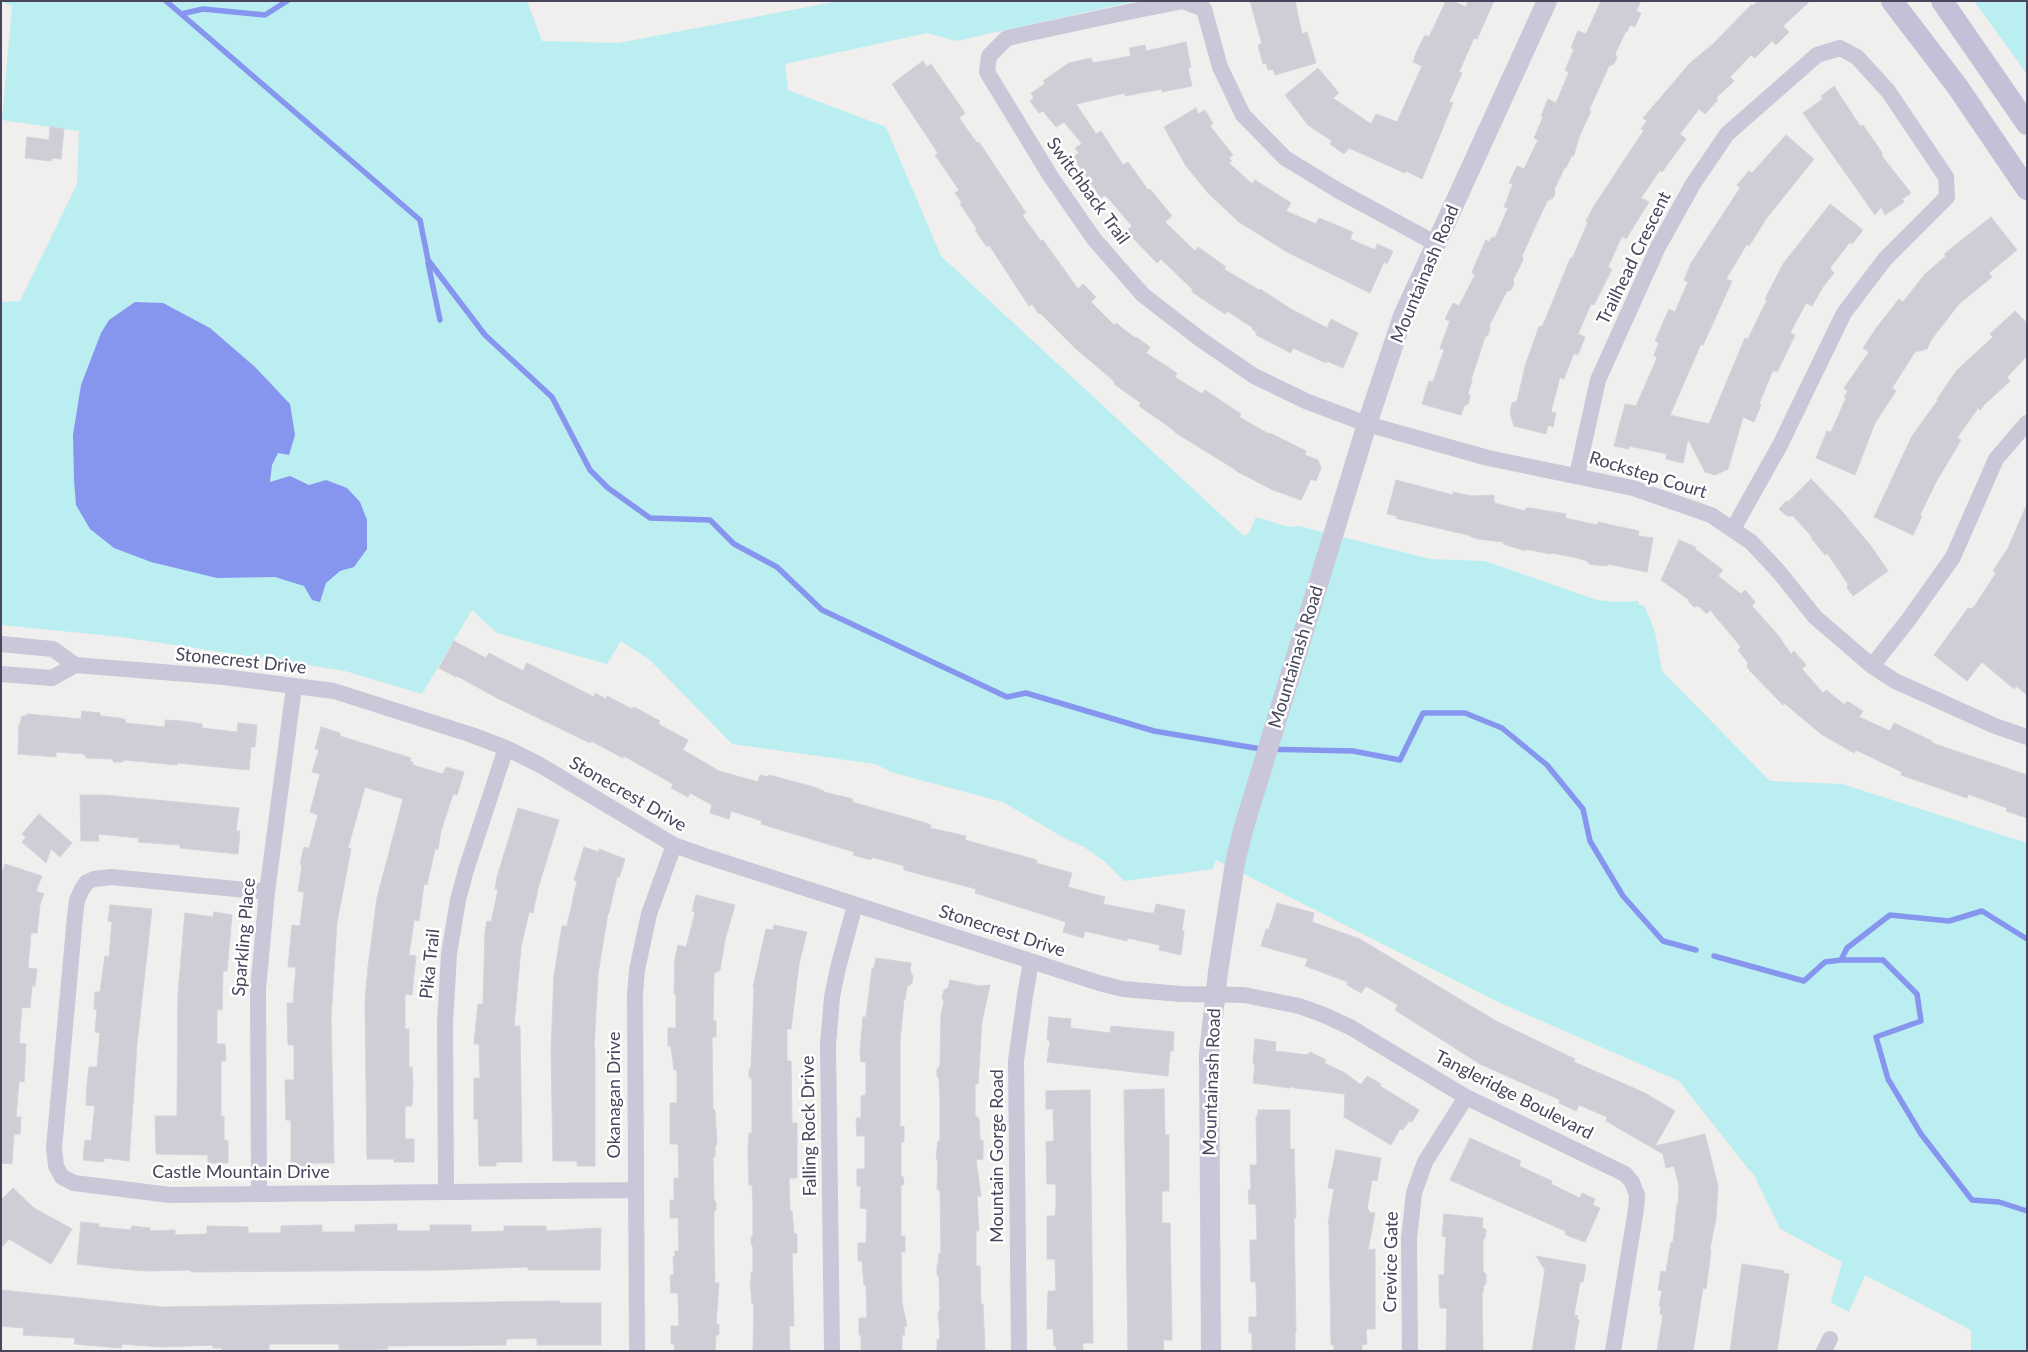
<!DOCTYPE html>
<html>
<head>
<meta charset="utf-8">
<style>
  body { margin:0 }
  #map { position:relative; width:2028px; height:1352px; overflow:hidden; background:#f0efed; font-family:Lato,sans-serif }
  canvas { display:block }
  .frame { position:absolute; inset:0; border:2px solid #48455c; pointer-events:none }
</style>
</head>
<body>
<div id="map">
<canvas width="2028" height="1352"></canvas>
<div class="frame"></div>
</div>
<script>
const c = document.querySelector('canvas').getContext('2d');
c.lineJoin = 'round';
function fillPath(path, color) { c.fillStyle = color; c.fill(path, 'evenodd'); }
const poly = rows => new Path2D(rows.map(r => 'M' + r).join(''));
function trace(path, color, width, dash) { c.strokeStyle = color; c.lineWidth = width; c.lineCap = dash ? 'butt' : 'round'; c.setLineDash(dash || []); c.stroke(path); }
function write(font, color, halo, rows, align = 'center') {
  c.font = font + ' Lato,sans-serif'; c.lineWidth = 5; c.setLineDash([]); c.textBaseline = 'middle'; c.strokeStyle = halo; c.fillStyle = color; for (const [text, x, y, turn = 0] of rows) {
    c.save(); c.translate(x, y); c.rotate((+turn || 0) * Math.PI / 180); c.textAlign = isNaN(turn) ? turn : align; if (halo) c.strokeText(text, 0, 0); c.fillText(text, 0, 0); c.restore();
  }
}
fillPath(poly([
  [3,1,527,1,542,41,618,43,839,1,1136,1,956,41,927,33,785,64,788,90,886,127,941,256,1244,536,1249,533,1256,517,1289,527,1299,526,1430,559,1485,561,1597,600,1617,602,1638,601,1639,605,1644,605,1655,632,1662,671,1770,781,1842,784,2027,843,2027,1351,1971,1351,1971,1330,1865,1275,1849,1312,1831,1303,1842,1262,1780,1229,1753,1173,1749,1170,1679,1081,1498,1002,1216,860,1213,869,1124,881,1104,861,1084,847,1066,839,1003,802,894,773,875,764,732,744,651,661,621,641,607,664,497,633,472,610,422,694,345,671,307,665,121,637,1,625,1,302,20,301,77,184,79,131,2,120,12,5,6,4],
  [1974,1,2027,1,2027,74]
]), '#baeef0');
fillPath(poly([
  [135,302,163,303,210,328,255,367,290,404,295,435,289,455,278,453,272,465,270,482,290,476,309,485,326,480,347,488,360,502,367,520,367,549,354,567,340,571,326,583,320,602,312,600,304,586,275,577,217,578,151,562,114,548,90,529,76,505,74,480,73,435,81,385,101,333,109,320]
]), '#8695ee');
trace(poly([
  [166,1,420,220,428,260,485,335,552,397,590,470,608,488,650,518,710,520,734,544,777,567,822,610,1007,697,1026,693,1154,731,1261,749,1353,751,1400,760,1423,713,1465,713,1502,728,1547,765,1583,809,1590,841,1623,896,1663,941,1696,950],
  [181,14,203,9,265,15,287,1],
  [428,263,440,320],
  [1714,956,1804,981,1825,962,1841,960,1883,960,1917,994,1921,1021,1876,1037,1888,1079,1921,1134,1972,1200,1999,1202,2027,1211],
  [1841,960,1847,948,1890,915,1949,921,1982,911,2027,939]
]), '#8695ee', 5.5);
const building = poly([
  [1250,1,1295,1,1302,34,1307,32,1316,63,1275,75,1273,69,1268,70,1266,63,1263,64,1258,45,1262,44,1250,1],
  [1446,1,1453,1,1466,7,1468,1,1494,1,1477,39,1474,38,1459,72,1462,73,1449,102,1453,103,1422,179,1406,171,1405,173,1349,148,1344,154,1330,144,1332,141,1308,125,1285,95,1318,68,1339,93,1333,98,1371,124,1376,114,1397,122,1422,66,1413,62,1417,51,1425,35,1429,37,1446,1],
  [1601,1,1641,1,1636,11,1641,13,1635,27,1630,25,1627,32,1626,31,1615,54,1617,57,1614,64,1609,66,1589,110,1591,111,1579,137,1574,155,1571,157,1566,168,1565,167,1554,190,1555,193,1553,198,1547,201,1522,256,1523,260,1513,280,1514,283,1511,290,1507,291,1489,326,1490,329,1488,335,1485,337,1471,380,1472,381,1468,393,1470,396,1468,404,1464,406,1461,415,1422,404,1429,381,1433,382,1444,350,1440,348,1450,321,1445,319,1453,303,1459,306,1475,275,1472,273,1474,267,1486,240,1489,242,1492,237,1495,238,1508,208,1504,207,1513,184,1509,183,1517,166,1524,169,1538,140,1534,138,1543,117,1541,116,1548,99,1556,103,1569,72,1565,70,1574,49,1571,48,1578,31,1586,34,1601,1],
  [1758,1,1810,1,1783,26,1789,32,1776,45,1772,41,1755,58,1751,55,1730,77,1734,81,1716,98,1718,100,1705,114,1699,109,1680,134,1686,139,1662,172,1660,170,1641,198,1649,202,1626,239,1622,236,1608,267,1612,269,1594,305,1591,304,1578,334,1585,337,1578,355,1574,353,1564,379,1560,377,1551,412,1556,413,1553,427,1548,425,1546,434,1514,426,1510,413,1512,403,1517,401,1526,363,1539,327,1543,325,1570,259,1573,257,1588,222,1586,221,1594,206,1644,130,1641,129,1647,121,1643,118,1690,63,1714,43,1751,5,1754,5,1758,1],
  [1186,42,1191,67,1188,68,1192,86,1162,92,1162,89,1125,96,1125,93,1076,104,1096,134,1101,131,1123,165,1128,162,1148,190,1150,189,1172,216,1165,222,1195,251,1198,247,1226,267,1224,269,1259,290,1260,289,1291,309,1327,328,1331,319,1358,333,1343,368,1327,361,1326,363,1293,348,1291,353,1256,335,1257,333,1252,329,1253,328,1227,311,1225,314,1192,292,1193,290,1161,259,1157,263,1126,231,1132,226,1108,198,1105,195,1101,198,1073,157,1079,153,1075,148,1082,144,1064,122,1056,127,1043,111,1039,113,1030,101,1034,98,1031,93,1045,84,1043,81,1069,63,1091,58,1093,63,1131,56,1129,48,1145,45,1146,51,1186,42],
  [923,61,927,67,931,64,965,113,959,118,977,143,979,142,1026,213,1022,215,1041,241,1043,240,1078,289,1083,284,1096,297,1091,302,1114,325,1116,323,1135,338,1136,337,1150,347,1146,353,1177,373,1175,377,1202,394,1205,390,1241,414,1239,417,1269,434,1270,433,1306,451,1305,455,1318,460,1321,468,1316,481,1311,479,1301,500,1273,490,1236,471,1236,470,1176,433,1168,426,1139,406,1141,403,1114,384,1115,382,1075,348,1040,313,1039,314,1032,304,1029,306,989,245,987,247,975,230,977,229,960,204,962,203,955,193,959,190,935,155,938,153,892,84,923,61],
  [1834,86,1860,126,1863,125,1883,154,1881,155,1911,193,1902,199,1904,202,1885,215,1881,207,1875,215,1803,113,1823,99,1821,96,1834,86],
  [1196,108,1198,114,1205,110,1213,124,1210,126,1233,155,1229,158,1232,161,1229,163,1252,184,1255,180,1291,203,1286,211,1316,224,1319,218,1353,232,1350,239,1375,250,1377,244,1393,251,1387,264,1384,262,1370,293,1287,252,1239,222,1208,193,1186,166,1164,127,1196,108],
  [50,127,64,129,61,159,52,158,51,161,25,158,27,137,49,140,50,127],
  [1786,135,1814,159,1766,219,1749,246,1747,244,1726,279,1732,281,1703,345,1701,344,1670,415,1709,424,1745,338,1748,339,1767,300,1765,299,1783,264,1830,204,1863,230,1852,244,1850,242,1830,268,1834,273,1823,287,1812,306,1806,303,1790,333,1795,335,1777,372,1773,370,1759,404,1761,405,1754,422,1743,417,1728,469,1715,475,1705,472,1688,439,1683,463,1666,459,1667,454,1629,446,1629,449,1614,446,1625,404,1636,406,1657,358,1654,355,1659,343,1655,341,1669,309,1675,312,1688,282,1684,280,1691,263,1740,188,1737,185,1749,171,1752,173,1786,135],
  [1991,217,2017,250,1989,273,1992,277,1959,304,1931,340,1927,349,1915,352,1892,388,1896,391,1875,423,1855,475,1816,458,1827,431,1831,432,1846,398,1844,397,1848,391,1844,388,1869,352,1863,348,1877,327,1899,299,1903,302,1925,274,1946,256,1944,254,1991,217],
  [2015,311,2027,323,2027,356,2007,377,2010,381,1985,404,1980,410,1978,408,1957,438,1961,440,1936,482,1920,515,1922,516,1913,535,1874,517,1912,436,1938,400,1937,399,1957,370,1993,337,1990,334,2015,311],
  [1811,479,1840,509,1871,546,1888,571,1853,596,1847,588,1848,584,1827,553,1825,555,1811,538,1812,537,1793,516,1787,516,1779,509,1785,502,1789,501,1811,479],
  [1396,480,1453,495,1453,492,1471,496,1494,495,1494,503,1525,511,1526,508,1531,508,1548,511,1566,514,1565,518,1598,525,1598,522,1639,531,1638,536,1653,538,1647,572,1608,564,1607,566,1589,564,1587,561,1577,558,1552,553,1550,554,1526,549,1526,551,1503,544,1504,542,1477,539,1468,535,1399,519,1396,518,1397,516,1387,514,1396,480],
  [2027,504,2027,695,2016,686,2014,689,1982,662,1967,681,1934,655,1968,608,1971,609,1974,607,1996,573,1993,571,2008,548,2027,504],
  [1679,540,1696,547,1695,549,1723,570,1718,576,1741,594,1745,590,1755,602,1752,606,1778,635,1791,654,1794,651,1806,665,1802,669,1823,693,1826,690,1845,705,1847,701,1863,711,1859,717,1890,731,1894,723,1932,741,1932,743,2027,775,2027,818,2006,811,2007,808,1968,794,1967,798,1901,775,1902,772,1856,750,1854,753,1821,734,1784,703,1783,705,1751,672,1747,667,1748,663,1738,650,1741,647,1710,610,1707,614,1698,606,1694,607,1689,602,1688,599,1661,580,1679,540],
  [454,641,486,658,489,653,523,671,527,663,594,697,595,693,606,699,607,696,632,709,634,707,660,721,658,724,688,740,683,750,719,771,758,782,760,775,768,777,769,775,814,787,824,791,824,792,853,799,852,802,919,821,931,825,930,828,966,836,965,840,1037,860,1036,863,1072,873,1068,887,1105,897,1103,904,1149,913,1154,913,1156,904,1185,910,1182,929,1184,932,1181,955,1159,950,1160,945,1127,938,1127,941,1085,931,1083,938,1063,932,1066,922,975,893,976,889,904,870,904,866,872,857,871,860,853,855,854,852,761,824,762,821,731,811,729,819,710,813,712,805,690,793,688,797,671,788,673,784,624,756,623,758,591,741,590,743,497,698,457,676,456,677,439,668,454,641],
  [82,711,100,713,100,716,120,718,126,720,125,723,165,727,165,720,182,721,202,724,202,728,237,732,238,723,257,725,255,747,251,747,249,770,177,763,177,765,125,760,122,762,114,762,112,759,86,758,84,754,56,752,56,757,18,754,19,724,20,724,22,716,27,716,27,714,81,719,82,711],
  [321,727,340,733,340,736,411,758,410,762,413,762,413,765,443,774,446,767,464,772,457,795,453,794,441,831,438,849,435,849,427,885,424,884,419,921,414,920,409,955,416,956,412,995,405,994,405,1029,409,1029,409,1067,412,1067,413,1084,412,1106,405,1106,405,1139,414,1139,414,1162,394,1162,394,1159,367,1159,365,1001,368,967,377,898,403,799,365,787,348,848,351,849,337,922,331,1018,334,1163,309,1163,309,1167,291,1167,291,1120,286,1120,285,1080,294,1080,294,1045,288,1045,287,1003,293,1003,296,967,288,967,292,925,300,926,304,892,298,891,302,865,300,864,304,847,309,848,318,815,310,812,320,774,312,772,319,750,315,749,321,727],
  [80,795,104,795,239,808,236,831,240,831,238,854,180,848,180,845,138,842,139,838,98,834,99,841,81,841,80,795],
  [518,808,559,820,538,888,533,913,529,912,521,947,514,1026,520,1026,522,1162,496,1162,496,1166,479,1166,478,1119,474,1119,474,1078,480,1078,479,1044,474,1044,478,1004,483,1004,485,931,487,921,491,922,498,890,495,889,497,877,518,808],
  [39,814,72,843,60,857,51,849,46,863,22,842,26,837,22,834,39,814],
  [584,847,599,852,599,849,625,859,619,878,617,877,609,913,608,913,598,974,594,1049,595,1049,595,1166,577,1166,577,1161,553,1161,551,1049,554,976,562,926,567,926,577,881,574,880,584,847],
  [5,864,42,876,36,891,44,894,40,904,37,933,31,933,28,968,37,969,35,986,32,986,30,1008,22,1007,19,1043,26,1044,25,1064,24,1082,19,1081,16,1117,21,1117,20,1134,14,1134,12,1164,1,1163,1,876,5,864],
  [696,895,735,905,725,940,720,970,714,973,713,1021,716,1021,716,1037,712,1037,713,1109,715,1111,717,1144,715,1146,715,1157,713,1157,714,1200,716,1203,716,1210,714,1211,714,1242,715,1283,719,1283,716,1323,719,1325,719,1334,716,1336,715,1351,675,1351,674,1344,671,1344,671,1326,679,1326,678,1293,671,1293,670,1275,674,1275,673,1257,675,1256,675,1251,679,1251,678,1218,670,1218,670,1200,674,1200,674,1178,679,1178,678,1144,670,1144,670,1103,677,1103,677,1070,674,1070,671,1046,668,1046,668,1028,676,1028,676,994,674,994,675,959,678,945,686,947,687,944,695,912,692,911,696,895],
  [1277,903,1314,913,1312,922,1360,939,1496,1021,1575,1059,1574,1062,1645,1093,1675,1111,1655,1146,1705,1134,1718,1186,1716,1219,1710,1248,1711,1251,1706,1289,1703,1288,1693,1351,1657,1351,1663,1315,1660,1314,1661,1307,1659,1306,1662,1291,1658,1290,1661,1271,1666,1272,1671,1242,1673,1243,1677,1204,1678,1205,1679,1186,1674,1166,1666,1168,1663,1154,1606,1121,1607,1117,1579,1105,1576,1111,1559,1103,1560,1100,1480,1064,1395,1010,1398,1005,1366,986,1361,993,1347,985,1348,982,1305,966,1308,959,1261,946,1266,929,1269,929,1277,903],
  [110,905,152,909,137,1044,129,1161,104,1158,104,1162,83,1160,85,1140,91,1141,95,1106,86,1105,87,1085,89,1067,97,1067,100,1033,95,1032,97,1010,94,1009,95,992,100,992,105,956,109,957,112,922,108,921,110,905],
  [214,912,232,915,227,971,223,971,222,1010,217,1009,217,1044,225,1044,226,1061,221,1061,221,1117,224,1116,224,1140,228,1141,228,1163,208,1163,208,1155,156,1154,155,1116,177,1116,178,993,185,913,213,917,214,912],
  [774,925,807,932,799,964,791,1029,787,1029,787,1061,791,1061,792,1123,797,1123,797,1178,789,1178,790,1211,792,1211,794,1234,797,1234,797,1253,792,1253,794,1326,789,1326,790,1351,753,1351,754,1304,752,1304,750,1281,751,1280,751,1272,753,1272,753,1247,751,1244,751,1237,753,1235,753,1204,752,1185,749,1185,748,1151,749,1133,752,1133,752,1079,749,1077,749,1070,751,1067,752,1042,754,989,753,987,766,929,773,930,774,925],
  [876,958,911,963,910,971,913,976,912,983,907,987,905,999,904,999,900,1041,900,1127,904,1126,904,1142,901,1142,901,1175,903,1177,904,1184,901,1186,901,1236,905,1236,905,1252,901,1252,902,1303,907,1326,904,1327,905,1335,902,1335,902,1351,863,1351,861,1349,861,1335,859,1335,859,1318,867,1318,866,1285,864,1285,862,1261,858,1261,858,1243,866,1243,867,1209,860,1208,861,1186,857,1186,857,1169,865,1169,865,1136,857,1136,856,1118,861,1118,861,1096,866,1095,866,1062,861,1062,860,1051,863,1017,866,1017,872,968,874,968,876,958],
  [950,980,980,986,990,985,982,1021,978,1084,975,1084,975,1117,978,1117,979,1120,980,1140,983,1140,983,1159,976,1160,981,1196,977,1196,979,1231,976,1231,976,1266,980,1266,981,1304,983,1304,985,1351,937,1351,937,1340,940,1338,938,1312,940,1310,939,1276,937,1275,937,1266,938,1264,939,1253,941,1253,940,1191,937,1189,938,1161,936,1159,938,1141,940,1141,940,1100,939,1078,937,1076,937,1069,940,1066,941,1014,944,1002,942,998,944,990,948,988,950,980],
  [1049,1017,1071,1019,1070,1028,1110,1033,1111,1026,1174,1032,1173,1051,1170,1051,1168,1076,1047,1062,1050,1041,1047,1040,1049,1017],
  [1255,1039,1276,1042,1275,1051,1308,1055,1310,1052,1326,1060,1324,1063,1345,1073,1361,1085,1367,1076,1381,1084,1380,1086,1419,1110,1412,1122,1409,1121,1403,1130,1400,1129,1391,1145,1344,1117,1345,1094,1295,1088,1290,1086,1290,1088,1253,1083,1255,1064,1253,1064,1255,1039],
  [1164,1089,1165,1135,1169,1135,1169,1191,1162,1191,1162,1223,1170,1223,1172,1340,1163,1340,1164,1351,1128,1351,1124,1090,1164,1089],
  [1090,1090,1093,1343,1083,1343,1083,1351,1057,1351,1056,1346,1054,1346,1053,1329,1047,1329,1048,1291,1056,1291,1055,1259,1047,1259,1047,1216,1055,1216,1056,1205,1056,1184,1047,1184,1046,1142,1054,1141,1053,1109,1046,1109,1046,1091,1090,1090],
  [1258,1110,1290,1110,1290,1149,1294,1149,1296,1218,1294,1218,1296,1332,1295,1332,1295,1351,1252,1351,1252,1333,1249,1333,1249,1317,1257,1317,1256,1282,1251,1282,1250,1252,1250,1240,1257,1240,1256,1204,1249,1204,1248,1190,1251,1190,1250,1165,1257,1165,1256,1116,1258,1116,1258,1110],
  [1470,1138,1521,1161,1519,1166,1552,1181,1551,1184,1580,1198,1582,1193,1595,1199,1593,1205,1600,1208,1585,1242,1566,1235,1565,1231,1450,1180,1470,1138],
  [1336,1150,1381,1158,1377,1181,1372,1180,1367,1209,1369,1210,1369,1212,1375,1213,1368,1250,1375,1249,1375,1329,1366,1329,1367,1344,1362,1345,1362,1351,1334,1351,1334,1345,1331,1345,1329,1224,1328,1224,1334,1189,1328,1188,1336,1150],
  [13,1188,34,1208,72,1229,51,1264,9,1239,1,1248,1,1200,13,1188],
  [1444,1214,1483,1218,1482,1227,1486,1230,1485,1238,1483,1240,1483,1272,1486,1274,1486,1284,1484,1285,1483,1293,1482,1293,1483,1351,1446,1351,1447,1308,1440,1308,1439,1293,1439,1275,1444,1275,1446,1237,1442,1236,1444,1214],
  [81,1222,99,1224,99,1227,131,1230,132,1226,150,1228,150,1231,175,1230,175,1235,207,1234,207,1226,248,1227,248,1233,281,1233,281,1226,322,1225,322,1232,355,1232,355,1225,397,1224,397,1231,430,1231,430,1225,471,1225,471,1232,504,1231,504,1226,546,1226,546,1231,601,1228,600,1270,528,1270,528,1267,444,1270,191,1272,191,1270,146,1271,111,1268,77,1264,81,1222],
  [1536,1256,1586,1265,1583,1282,1580,1282,1574,1315,1578,1316,1577,1319,1579,1320,1574,1351,1532,1351,1545,1270,1536,1256],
  [1742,1264,1784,1271,1783,1273,1789,1274,1777,1351,1730,1351,1742,1264],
  [2,1290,162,1307,560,1301,560,1303,601,1303,601,1345,537,1345,537,1338,506,1339,506,1345,388,1346,388,1349,339,1350,339,1344,269,1344,269,1351,222,1351,222,1348,213,1348,213,1345,161,1347,122,1344,121,1348,74,1344,75,1338,23,1335,24,1328,1,1326,2,1290]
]);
fillPath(building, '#d0cdd6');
trace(building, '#d4d1da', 1);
trace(poly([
  [1435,243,1339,191,1285,158,1243,115,1220,67,1204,9,1183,1,1118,14,1007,38,989,56,987,72,1051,177,1094,239,1143,295,1200,339,1254,376,1308,402,1367,424,1488,458,1633,488,1711,515,1751,542,1779,572,1815,617,1872,666,1895,681,1995,726,2027,737],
  [1577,475,1598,380,1658,247,1693,184,1727,134,1817,55,1840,48,1857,57,1888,91,1946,177,1947,197,1885,259,1844,313,1780,445,1733,529],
  [1,644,53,649,75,665,224,677,334,691,472,735,506,748,540,765,674,845,705,856,1099,983,1123,989,1181,994,1244,995,1299,1006,1324,1015,1350,1027,1466,1097,1625,1174,1632,1182,1637,1195,1636,1209,1613,1351],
  [1872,666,1909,619,1953,557,1996,459,2027,423],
  [1,674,52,678,75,665],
  [267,892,111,877,94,879,87,882,82,889,77,900,75,916,54,1148,56,1166,62,1177,74,1183,170,1195,634,1190],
  [446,1191,445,1023,449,954,458,900,466,870,506,748],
  [259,1193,258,989,267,892,294,687],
  [637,1351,635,995,637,970,649,914,674,845],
  [832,1351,828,1045,832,997,838,968,855,905],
  [1019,1351,1016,1061,1025,996,1031,962],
  [1410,1351,1409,1238,1414,1193,1425,1162,1466,1097],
  [1824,1351,1830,1339]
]), '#c9c7d8', 16);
trace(poly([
  [1211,1351,1209,1053,1218,972,1235,863,1243,830,1367,424,1403,316,1547,1]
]), '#c9c7d8', 20);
trace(poly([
  [1892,1,1957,86,2027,189],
  [1942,1,2027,124]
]), '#c4c0d7', 22);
write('18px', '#48455c', '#fff', [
  ["Switchback Trail",1088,191,54],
  ["Trailhead Crescent",1634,258,-64],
  ["Mountainash Road",1425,274,-67],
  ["Rockstep Court",1648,475,17],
  ["Mountainash Road",1296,657,-73],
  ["Stonecrest Drive",241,661,6],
  ["Stonecrest Drive",628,794,30],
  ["Stonecrest Drive",1002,931,18],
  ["Sparkling Place",244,937,-85],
  ["Pika Trail",430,964,-84],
  ["Mountainash Road",1212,1082,-88],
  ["Okanagan Drive",614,1095,-90],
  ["Tangleridge Boulevard",1514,1095,27],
  ["Falling Rock Drive",809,1126,-91],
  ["Mountain Gorge Road",997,1156,-90],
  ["Castle Mountain Drive",241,1172],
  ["Crevice Gate",1391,1262,-89]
]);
</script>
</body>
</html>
